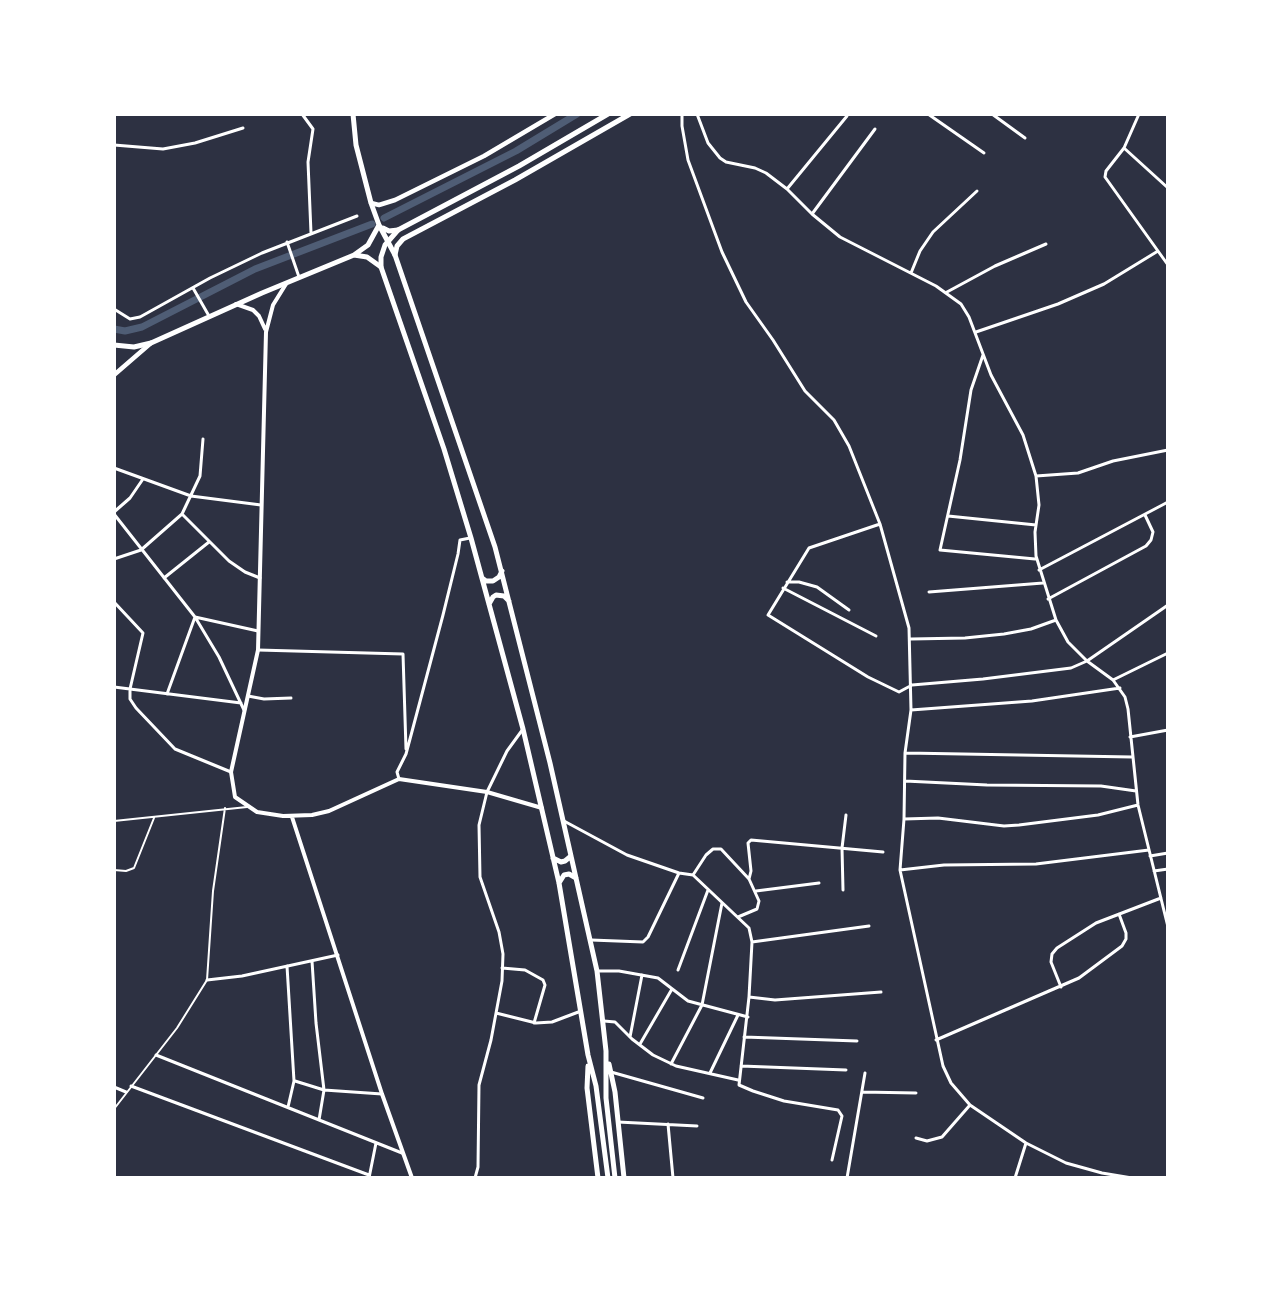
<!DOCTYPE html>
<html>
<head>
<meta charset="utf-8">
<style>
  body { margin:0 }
  #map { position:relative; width:1282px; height:1292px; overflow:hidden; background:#2d3142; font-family:"Titillium Web",sans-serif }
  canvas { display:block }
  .frame { position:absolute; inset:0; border:116px solid #fff; pointer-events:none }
</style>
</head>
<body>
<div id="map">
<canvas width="1282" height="1292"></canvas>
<div class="frame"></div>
</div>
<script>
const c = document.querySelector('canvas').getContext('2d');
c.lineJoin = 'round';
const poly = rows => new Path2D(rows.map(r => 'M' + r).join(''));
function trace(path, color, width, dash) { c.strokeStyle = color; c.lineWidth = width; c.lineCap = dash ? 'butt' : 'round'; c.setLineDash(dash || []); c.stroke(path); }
trace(poly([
  [384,218,516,151,577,114],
  [114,329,125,331,142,327,255,269,372,224]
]), '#4f5d75', 7);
trace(poly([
  [114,821,247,807],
  [114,870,126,871,134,868,154,818],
  [114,1109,177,1028,207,980,213,891,225,808]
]), '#fff', 2);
trace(poly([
  [302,114,313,129,308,162,311,233],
  [682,114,682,126,688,160,722,252,746,302,773,340,805,391,834,420,849,446,880,524,909,628,911,710,905,753,904,819,900,870,943,1066,951,1083,970,1105,1026,1143,1066,1163,1102,1173,1132,1178],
  [697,114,708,143,720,158,726,162,755,168,766,173,787,189,812,214,840,237,936,286,961,304,969,317,991,375,1023,435,1036,476,1039,505,1035,532,1036,556,1056,620,1068,642,1087,661,1113,680,1125,697,1128,709,1138,805,1168,927],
  [928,114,984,153],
  [992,114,1025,138],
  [1139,114,1124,148,1106,171,1105,177,1168,265],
  [114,145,163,149,195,143,243,128],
  [1124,148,1168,188],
  [787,189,847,116],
  [812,214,875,129],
  [287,242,299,277],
  [911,273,920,251,933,232,977,191],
  [193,288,209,316],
  [947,292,995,266,1046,244],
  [114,309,130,319,140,317,210,278,262,253,357,216],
  [976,332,1058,304,1104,284,1158,251],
  [983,355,971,390,960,460,940,550,1035,559],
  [114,468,191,496,261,505],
  [1036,476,1078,473,1113,461,1168,450],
  [114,512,130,498,143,479],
  [114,514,195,617,219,657,244,710],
  [182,514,229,561,245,572,260,578],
  [948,516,1036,525],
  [880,524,809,548,768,615,868,677,899,692,912,685,983,679,1071,668,1087,661,1168,605],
  [114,559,141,550,182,514,200,476,203,439],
  [1039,570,1168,502],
  [164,578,209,542],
  [787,582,799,582,817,587,849,610],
  [783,588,876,636],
  [929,592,1043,583],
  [1048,599,1146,546,1151,540,1153,532,1145,515],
  [114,602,143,633,130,689,130,699,136,708,175,749,231,772],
  [911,639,965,638,1004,634,1031,629,1056,620],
  [258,650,403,654,406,749],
  [1113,680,1168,653],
  [114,687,241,703],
  [167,694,195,617,258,631],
  [248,696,264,699,291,698],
  [911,710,1032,701,1120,688],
  [1130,737,1168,730],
  [906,753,1132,757],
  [399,779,397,772,406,754,443,615,458,554,460,540,470,538],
  [905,781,987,785,1101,786,1136,791],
  [904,819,938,818,1004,826,1019,825,1098,815,1138,805],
  [564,821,627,855,679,873,693,875,749,928,752,942,749,997,739,1085,753,1091,784,1101,838,1110,842,1116,832,1160],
  [1150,856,1168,853],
  [900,870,944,865,1036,864,1149,850],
  [1154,871,1168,869],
  [693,875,706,855,713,849,721,849,749,879,759,901,757,909,738,917],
  [749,879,751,871,748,843,751,840,883,852],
  [843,890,842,848,846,815],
  [756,891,819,883],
  [591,940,643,942,648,937,679,873],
  [752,942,869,926],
  [312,961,316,1023,324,1090,319,1120],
  [287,966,294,1081,288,1107],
  [502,968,525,970,543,980,545,985,534,1023],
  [678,970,708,890],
  [598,971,619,971,658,978,688,1001,748,1017],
  [207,980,242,976,338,955],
  [1061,987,1051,962,1052,954,1057,948,1096,923,1161,898],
  [749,997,775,1000,881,992],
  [496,1013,536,1023,552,1022,581,1011],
  [604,1021,615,1022,632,1039,653,1055,676,1066,738,1080],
  [630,1037,642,975],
  [744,1037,857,1041],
  [936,1040,1079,978,1122,946,1126,939,1126,933,1119,914],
  [640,1044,672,989],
  [156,1055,402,1153],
  [671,1064,702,1005,722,903],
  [741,1066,846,1070],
  [611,1072,703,1098],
  [710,1073,738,1015],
  [295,1081,324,1090,382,1094],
  [131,1086,369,1175],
  [114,1087,126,1092],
  [862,1092,916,1093],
  [618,1122,697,1126],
  [668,1124,673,1178],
  [916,1138,927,1141,942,1137,970,1105],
  [369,1178,376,1143],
  [475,1178,478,1167,479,1085,491,1040,502,981,503,954,499,932,480,877,479,825,487,792,507,751,523,729],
  [847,1178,865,1073],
  [1015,1178,1026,1143]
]), '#fff', 3);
trace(poly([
  [286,284,273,305,266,332,258,650,231,772,235,797,257,812,283,816,312,815,329,811,399,779,487,792,542,808],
  [236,304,253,310,259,316,265,329],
  [292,817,382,1094,412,1178]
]), '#fff', 4);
trace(poly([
  [371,203,379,205,395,200,484,156,555,114],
  [114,375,151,343]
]), '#fff', 4.5);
trace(poly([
  [395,255,397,246,403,239,515,180,630,114],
  [381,267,381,257,385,245,398,230,519,166,608,114]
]), '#fff', 5);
trace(poly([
  [353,114,356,145,371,203,379,225,395,255,495,547,550,763,597,971,606,1051,606,1098,615,1178],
  [383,228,389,231,398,230],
  [354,255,367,257,381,267,444,449,471,538,523,729,559,883,588,1055,596,1086,608,1178],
  [114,345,134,347,151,343,262,293,354,255,368,245,379,225],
  [482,578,486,581,493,581,499,577,502,571],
  [489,604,493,597,496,595,504,596,509,601],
  [553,858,561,862,565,861,571,856],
  [559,883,564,875,569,874,576,878],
  [609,1064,615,1092,624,1178],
  [588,1066,587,1088,598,1178]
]), '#fff', 5);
</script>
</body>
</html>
